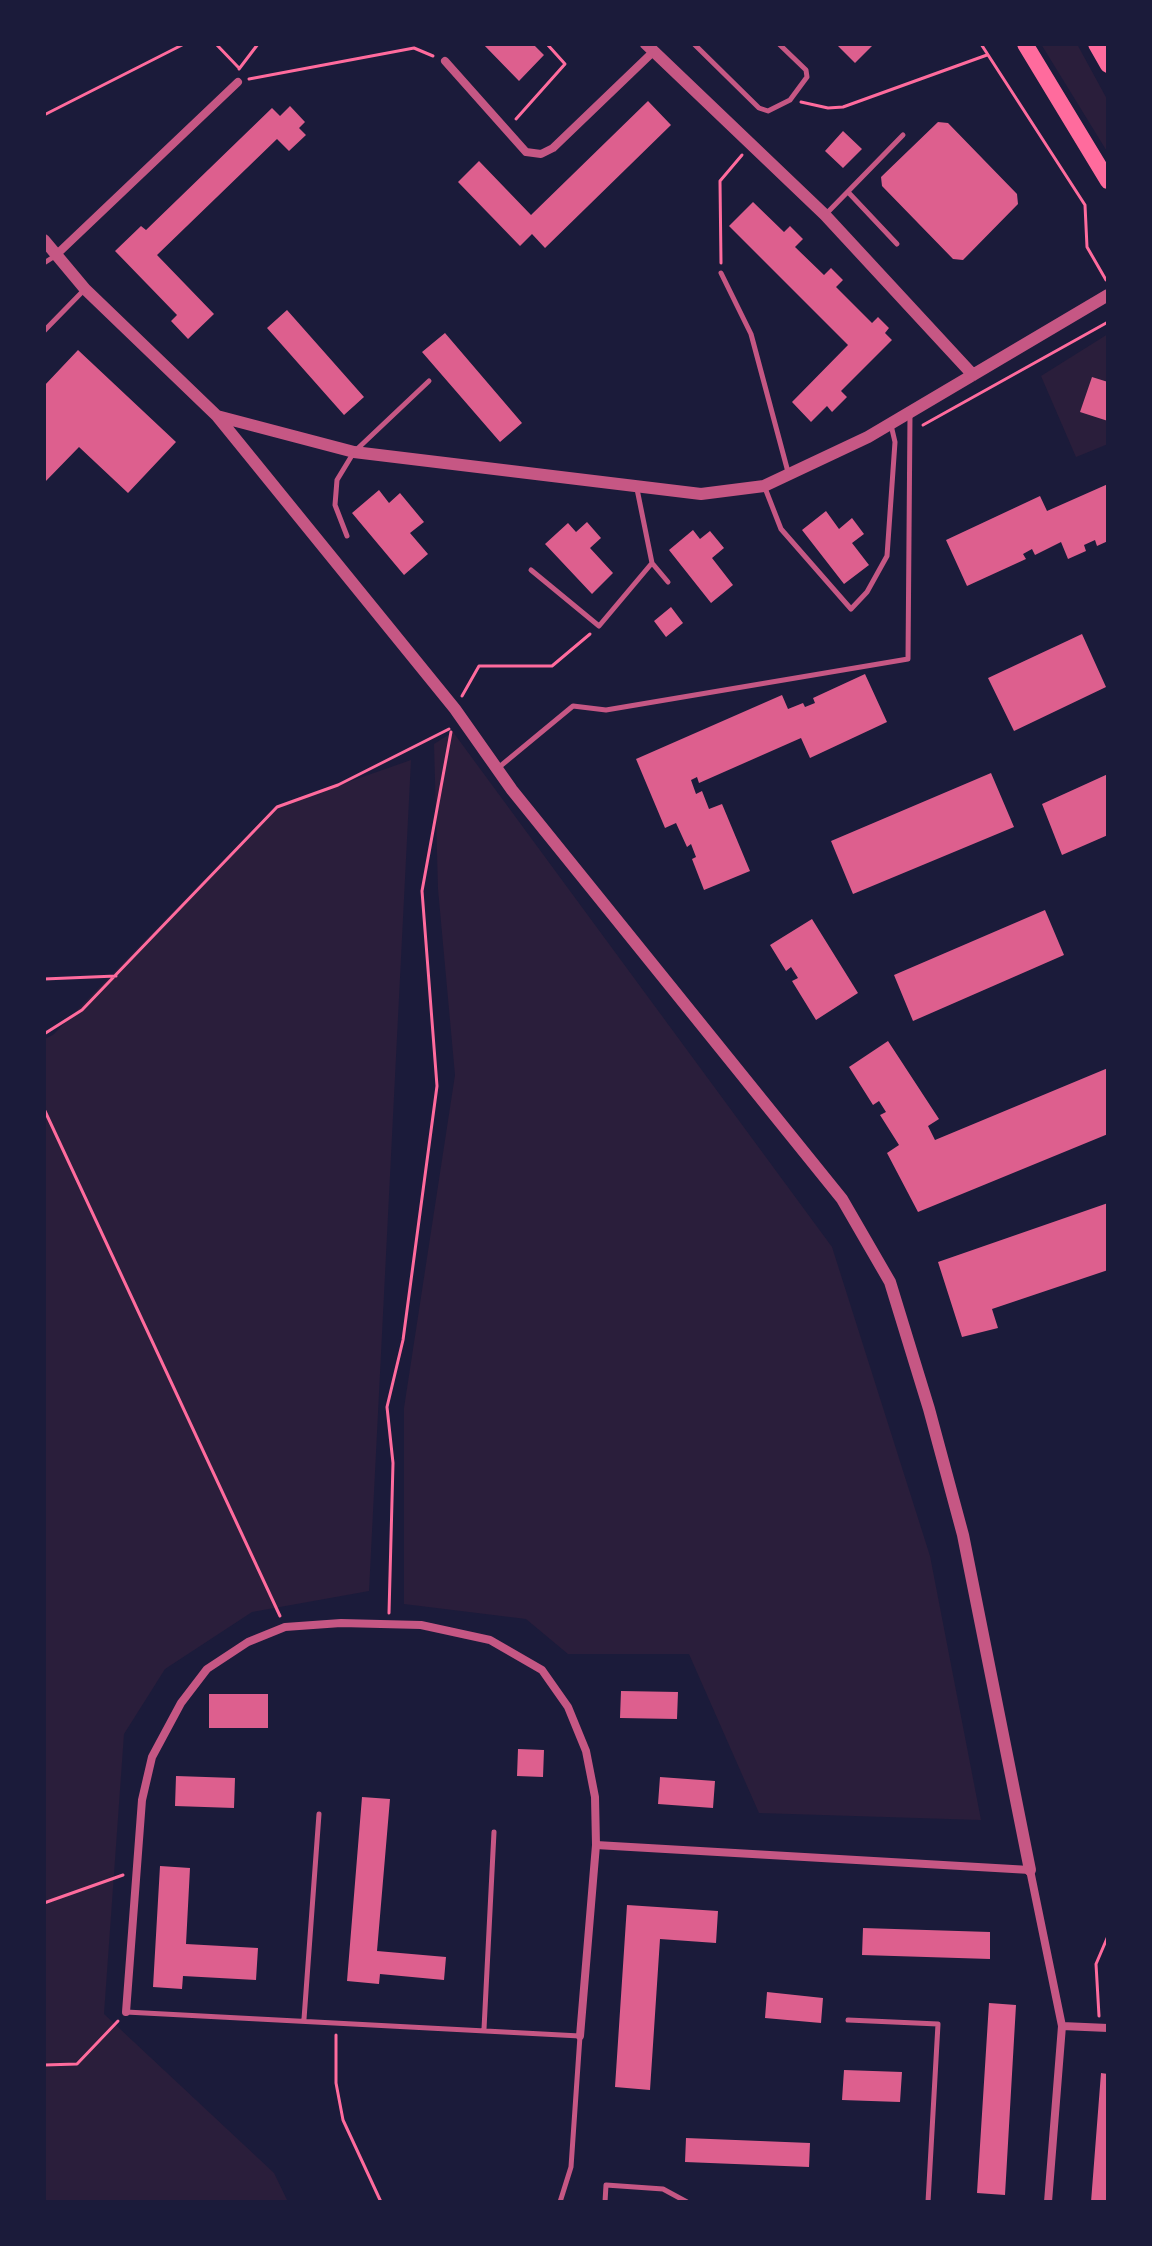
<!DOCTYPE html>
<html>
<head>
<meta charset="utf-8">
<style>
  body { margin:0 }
  #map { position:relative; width:1152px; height:2246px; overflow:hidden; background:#1b1b3a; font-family:"Fira Sans",sans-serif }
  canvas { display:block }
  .frame { position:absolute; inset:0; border:46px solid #1b1b3a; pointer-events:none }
</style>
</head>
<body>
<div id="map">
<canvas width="1152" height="2246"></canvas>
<div class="frame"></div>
</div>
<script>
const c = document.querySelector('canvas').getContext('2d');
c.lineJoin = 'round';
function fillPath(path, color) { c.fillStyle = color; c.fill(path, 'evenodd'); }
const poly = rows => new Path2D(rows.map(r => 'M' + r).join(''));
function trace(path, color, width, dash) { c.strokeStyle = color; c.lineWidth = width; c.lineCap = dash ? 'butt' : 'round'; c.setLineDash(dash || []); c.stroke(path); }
fillPath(poly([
  [1041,44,1077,44,1108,101,1108,153],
  [1108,334,1108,444,1076,457,1041,376],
  [453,732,832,1247,930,1556,981,1820,759,1813,689,1654,568,1654,526,1619,404,1604,404,1408,455,1075,438,889,434,744],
  [411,760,369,1591,252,1612,165,1669,124,1734,104,2014,274,2173,288,2202,44,2202,44,1039,53,1035,274,808]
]), '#2a1e3b');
fillPath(poly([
  [483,44,533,44,544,55,519,81],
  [836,44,874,44,855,63],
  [648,101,671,125,545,248,532,234,520,246,458,182,479,161,531,215],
  [290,106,305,122,299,128,306,135,289,151,277,139,157,255,214,314,188,339,171,321,177,315,115,251,141,226,146,230,272,108,280,116],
  [938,122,948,123,1017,194,1018,204,963,260,953,259,882,186,881,177],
  [843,131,862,149,843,168,825,151],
  [753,202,784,232,790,226,803,239,795,247,824,275,831,268,843,280,836,287,872,323,878,317,889,328,885,333,892,340,841,391,847,397,832,412,827,406,811,422,792,402,848,345,729,226],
  [287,310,364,397,344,415,267,328],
  [445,333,522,423,500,442,422,352],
  [78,350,176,442,128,493,79,447,44,483,44,386],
  [1092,377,1108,382,1108,421,1080,412],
  [1108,484,1108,541,1097,546,1095,540,1084,545,1086,551,1068,559,1061,542,1035,555,1032,549,1023,554,1026,559,967,586,946,540,1040,496,1047,511],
  [379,490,389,503,400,493,424,522,410,533,428,554,404,575,352,513],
  [826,511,839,529,852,518,864,534,852,543,869,565,844,584,802,530],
  [587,522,601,538,590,548,613,573,592,594,545,544,568,523,576,532],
  [693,530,700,539,710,531,724,548,712,558,733,585,711,603,669,550],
  [671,607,683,623,666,637,654,621],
  [1082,634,1106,687,1014,731,988,678],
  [865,674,887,722,810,758,801,738,699,783,697,777,691,780,696,794,702,791,709,809,722,804,750,871,704,890,692,859,696,857,691,844,687,847,676,823,665,828,636,759,782,695,788,709,803,703,805,707,815,703,813,698],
  [991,773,1014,827,853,894,831,841],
  [1108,774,1108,835,1062,855,1042,804],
  [1045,910,1064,955,913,1021,894,975],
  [812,919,858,993,816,1020,792,981,798,978,791,967,786,971,770,945],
  [888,1041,939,1119,928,1126,935,1140,1108,1068,1108,1134,918,1212,887,1153,899,1145,880,1115,886,1112,879,1101,873,1105,849,1067],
  [1108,1203,1108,1270,992,1309,998,1328,962,1337,938,1262],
  [621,1691,678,1692,677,1719,620,1718],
  [209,1694,268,1694,268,1728,209,1728],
  [518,1749,544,1750,543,1777,517,1776],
  [176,1776,235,1778,234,1808,175,1806],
  [660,1777,715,1781,713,1808,658,1804],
  [362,1797,390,1799,377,1951,446,1957,444,1980,380,1974,379,1984,347,1981],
  [160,1866,190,1868,186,1944,258,1948,256,1980,183,1976,182,1989,153,1987],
  [627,1905,718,1911,716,1943,660,1939,650,2090,615,2087],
  [863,1928,990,1932,990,1959,862,1955],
  [767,1992,823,1998,821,2023,765,2018],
  [989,2003,1016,2005,1005,2195,977,2193],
  [844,2070,902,2072,900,2102,842,2100],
  [1101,2073,1108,2074,1108,2202,1091,2202],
  [686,2138,810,2143,809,2167,685,2162]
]), '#dd5f8e');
trace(poly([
  [216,44,238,67],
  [981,44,1085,205,1087,247,1106,280],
  [239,69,258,44],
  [249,79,414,48,433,56],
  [801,102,828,108,843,107,987,55],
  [44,115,184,44],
  [516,119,565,64,547,44],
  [721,263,720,181,742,155],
  [923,425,1108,322],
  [462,696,479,666,552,666,590,634],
  [44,979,116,976],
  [44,1034,82,1010,277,807,338,785,449,729],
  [44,1109,280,1616],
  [389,1613,393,1463,387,1407,403,1340,437,1086,422,891,451,732],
  [44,1903,123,1875],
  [1099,2016,1096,1964,1108,1936],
  [336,2035,336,2083,343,2120,381,2202],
  [44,2065,77,2064,118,2021]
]), '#ff6b9d', 3);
trace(poly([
  [694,44,759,108,768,111,790,100,807,77,806,70,779,44],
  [848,192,897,244],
  [826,214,903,135],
  [44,263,55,256],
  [721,273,751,334,788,472],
  [44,331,85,289],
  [765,488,781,529,851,609,867,592,887,556,895,442,891,425],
  [347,536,335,505,337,480,354,452,429,381],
  [652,563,668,582],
  [531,570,599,626,652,563,637,489],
  [498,768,573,706,606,710,908,659,910,414],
  [126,2012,580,2036,571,2167,560,2202],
  [304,2019,319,1814],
  [848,2020,938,2024,928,2202],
  [484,2029,494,1832],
  [605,2202,606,2185,663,2189,687,2202]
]), '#c65784', 5);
trace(poly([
  [445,61,526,152,541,154,553,148,654,51],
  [55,256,238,82],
  [596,1845,1030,1870,1062,2026,1048,2202],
  [126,2012,142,1800,152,1757,181,1703,207,1669,248,1642,285,1627,341,1623,421,1625,490,1640,542,1670,568,1707,586,1751,595,1797,596,1845,580,2036],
  [1062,2026,1108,2028]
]), '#c65784', 8);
trace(poly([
  [646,44,825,215,973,375],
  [44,240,85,289,217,416,455,709,512,790,842,1199,890,1282,929,1409,963,1535,1030,1870],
  [217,416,354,452,701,494,764,486,868,437,1108,295]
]), '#c65784', 12);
trace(poly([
  [1025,44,1108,181],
  [1096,44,1108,65]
]), '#ff6b9d', 16);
</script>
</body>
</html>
